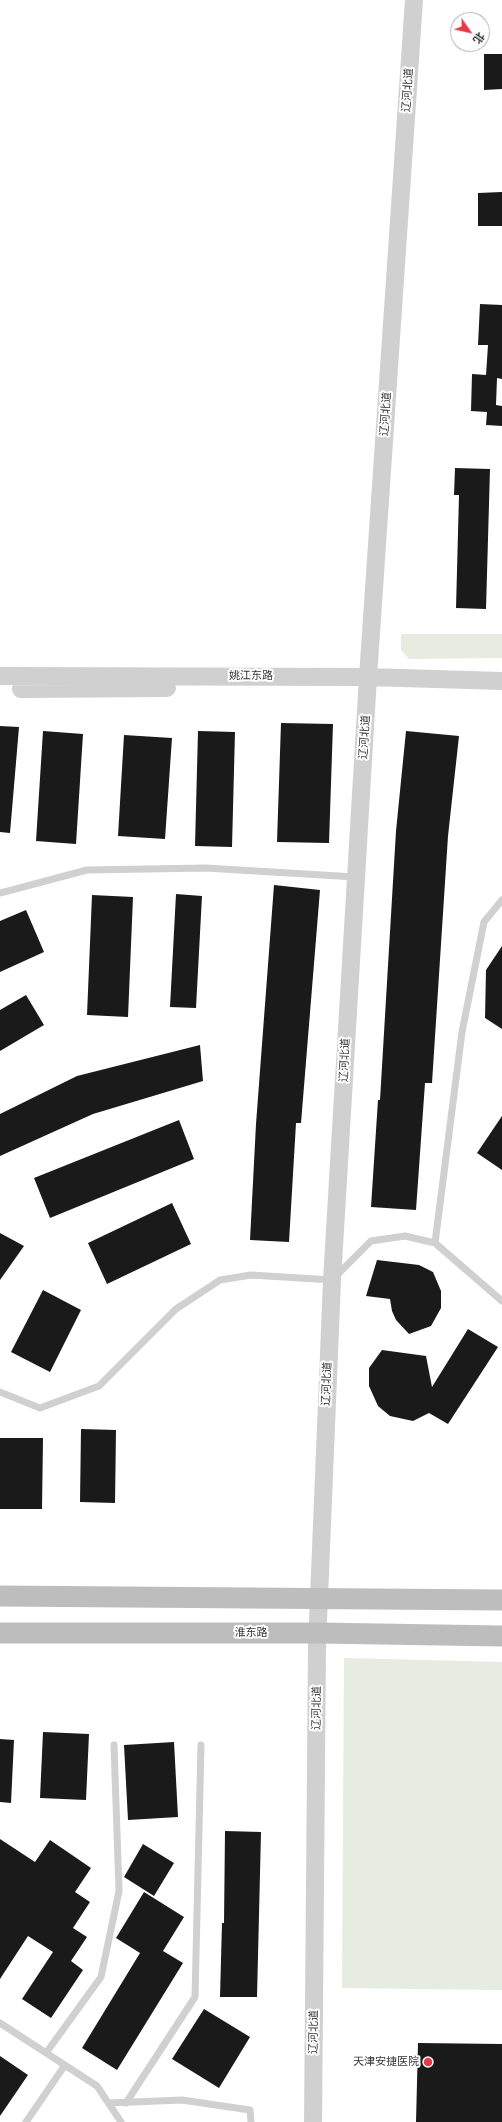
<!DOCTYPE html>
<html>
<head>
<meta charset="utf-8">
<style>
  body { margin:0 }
  #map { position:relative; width:502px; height:2122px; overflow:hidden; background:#fff; font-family:Arial,"Noto Sans SC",sans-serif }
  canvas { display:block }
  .north { position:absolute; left:450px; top:12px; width:40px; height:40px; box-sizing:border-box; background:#fff; border:1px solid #adadad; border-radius:50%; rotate:124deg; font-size:11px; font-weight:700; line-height:16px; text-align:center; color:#333 }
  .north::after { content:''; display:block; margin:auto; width:14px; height:18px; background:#e63946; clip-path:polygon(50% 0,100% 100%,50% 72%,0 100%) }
</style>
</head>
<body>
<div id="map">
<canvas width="502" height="2122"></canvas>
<div class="north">北</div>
</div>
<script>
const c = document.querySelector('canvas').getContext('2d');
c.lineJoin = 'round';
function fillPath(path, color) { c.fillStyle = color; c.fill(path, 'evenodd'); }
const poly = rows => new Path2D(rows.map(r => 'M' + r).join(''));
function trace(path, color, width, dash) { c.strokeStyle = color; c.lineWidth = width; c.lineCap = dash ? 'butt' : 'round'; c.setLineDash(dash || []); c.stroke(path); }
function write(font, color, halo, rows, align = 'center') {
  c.font = font + ' Arial,"Noto Sans SC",sans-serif'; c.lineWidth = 4; c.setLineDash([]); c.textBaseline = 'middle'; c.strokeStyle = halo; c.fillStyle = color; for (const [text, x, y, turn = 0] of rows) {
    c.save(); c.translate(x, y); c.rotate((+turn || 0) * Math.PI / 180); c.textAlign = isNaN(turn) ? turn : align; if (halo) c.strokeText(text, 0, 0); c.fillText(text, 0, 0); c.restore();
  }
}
fillPath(poly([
  [401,634,502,634,502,658,409,659,401,650],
  [344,1658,502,1662,502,1990,342,1988]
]), '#e6ecdf');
fillPath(poly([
  [484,54,502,54,502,89,484,90],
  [502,192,502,226,478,226,478,193],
  [480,304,502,305,502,379,497,378,496,405,502,406,502,426,486,425,487,412,471,411,472,374,486,375,488,345,478,345],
  [455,468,490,469,486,609,456,608,459,495,454,495],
  [281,723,333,724,329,843,277,842],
  [0,726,19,727,10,833,0,832],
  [43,731,83,734,76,844,36,841],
  [198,731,235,732,232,847,195,846],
  [406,731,459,736,448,836,432,1083,425,1083,416,1210,371,1207,378,1100,380,1100,396,831],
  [124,735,172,738,165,839,118,836],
  [274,885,320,890,301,1123,296,1123,289,1242,250,1240,256,1124],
  [176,894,202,896,196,1008,170,1007],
  [92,895,133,897,128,1017,87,1015],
  [26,910,44,952,0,972,0,921],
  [502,946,502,1029,485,1018,486,970],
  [26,995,44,1025,0,1051,0,1010],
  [200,1045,203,1081,93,1114,0,1156,0,1114,77,1076],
  [502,1116,502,1170,477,1153],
  [179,1120,194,1159,50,1218,34,1178],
  [172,1203,191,1244,107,1284,88,1243],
  [0,1233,24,1246,0,1280],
  [377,1260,419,1265,433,1272,441,1291,441,1308,431,1326,409,1334,396,1320,392,1311,390,1299,366,1296],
  [43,1290,81,1310,50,1372,11,1352],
  [468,1329,498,1347,448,1424,429,1413,413,1421,390,1416,378,1406,369,1386,369,1368,382,1350,426,1356,432,1387],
  [81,1429,116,1430,115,1503,80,1502],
  [0,1438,43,1438,42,1509,0,1509],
  [43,1732,89,1734,86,1800,40,1798],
  [0,1739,14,1740,11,1803,0,1802],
  [174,1742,178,1817,128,1820,124,1745],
  [225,1831,261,1832,257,1997,220,1997,222,1923,224,1923],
  [0,1839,35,1862,50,1840,91,1868,75,1892,90,1902,73,1928,87,1937,71,1961,83,1970,51,2018,22,1999,53,1952,28,1936,0,1979],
  [143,1844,174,1863,154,1896,124,1877],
  [144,1892,184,1917,163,1951,183,1963,117,2070,82,2048,140,1953,116,1938],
  [204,2009,250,2037,219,2088,172,2059],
  [418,2043,502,2044,502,2122,416,2122],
  [0,2056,28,2075,0,2116]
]), '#1a1a1a');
trace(poly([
  [0,893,87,870,206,868,355,877],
  [435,1243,462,1032,484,922,502,900],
  [0,1392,40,1408,99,1386,176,1309,220,1280,251,1275,332,1280,371,1241,405,1236,435,1243,502,1301],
  [0,2023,97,2086,121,2122],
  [46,2053,101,1977,119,1891,114,1745],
  [109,2103,182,2100,250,2110,251,2122],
  [126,2103,195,1997,201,1745],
  [26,2122,65,2065]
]), '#d0d0d0', 7);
trace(poly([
  [0,676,368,677,502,681],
  [21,689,167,688],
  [313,2122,317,1646,332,1280,368,677,414,0]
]), '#d0d0d0', 18);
trace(poly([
  [0,1596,502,1600],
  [0,1633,318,1633,502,1636]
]), '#bdbdbd', 21);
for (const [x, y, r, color] of [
  [428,2062,5,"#e63946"]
]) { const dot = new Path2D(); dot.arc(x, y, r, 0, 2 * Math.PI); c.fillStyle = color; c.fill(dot); trace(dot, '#fff', 1.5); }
write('11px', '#333', '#fff', [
  ["辽河北道",408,90,-86],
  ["辽河北道",386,414,-86],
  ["姚江东路",251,676],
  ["辽河北道",365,737,-86],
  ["辽河北道",345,1060,-87],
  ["辽河北道",327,1384,-88],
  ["淮东路",251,1633],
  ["辽河北道",317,1708,-89],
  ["辽河北道",314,2032,-89]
]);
write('11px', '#333', '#fff', [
  ["天津安捷医院",419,2062]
], 'right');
</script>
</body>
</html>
